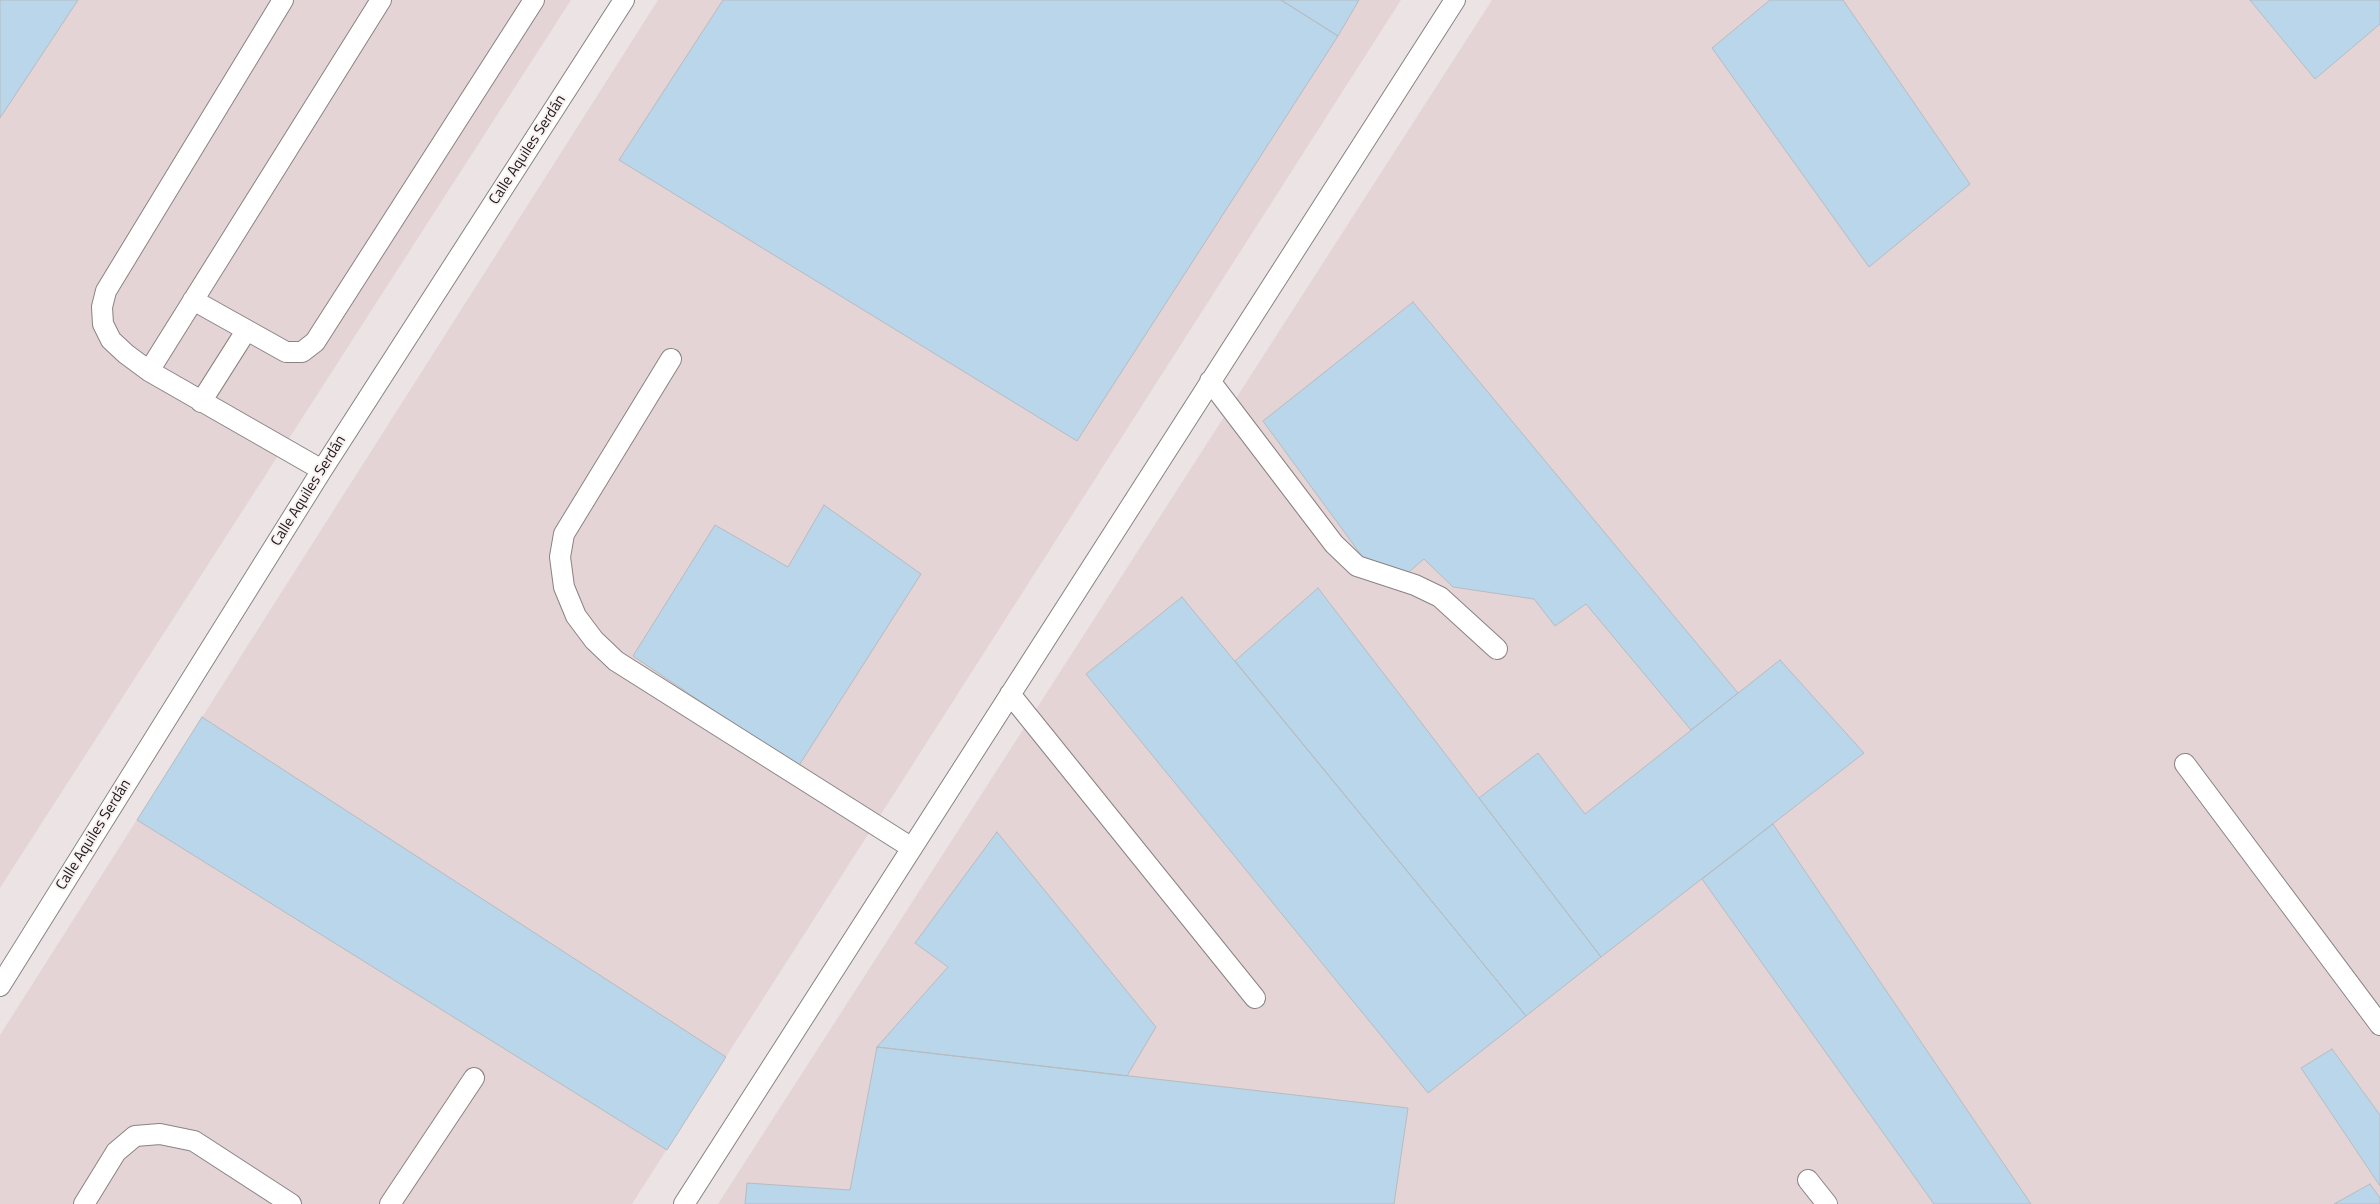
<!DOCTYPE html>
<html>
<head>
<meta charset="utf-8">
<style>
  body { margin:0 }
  canvas { display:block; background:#ece4e4 }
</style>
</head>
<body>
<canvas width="2380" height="1204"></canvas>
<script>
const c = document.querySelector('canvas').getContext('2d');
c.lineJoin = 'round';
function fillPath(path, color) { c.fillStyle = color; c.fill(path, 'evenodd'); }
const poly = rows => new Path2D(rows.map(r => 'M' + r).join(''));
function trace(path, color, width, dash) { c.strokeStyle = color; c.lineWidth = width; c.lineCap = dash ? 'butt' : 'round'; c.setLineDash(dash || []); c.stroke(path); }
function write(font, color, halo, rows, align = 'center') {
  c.font = font + ' "Titillium Web",sans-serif'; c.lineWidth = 4; c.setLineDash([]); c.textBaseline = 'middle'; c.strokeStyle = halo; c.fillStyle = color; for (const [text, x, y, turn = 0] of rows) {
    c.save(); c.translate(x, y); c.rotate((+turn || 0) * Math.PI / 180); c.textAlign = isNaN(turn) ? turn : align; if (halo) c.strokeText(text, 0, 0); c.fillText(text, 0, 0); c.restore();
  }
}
fillPath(poly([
  [0,0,571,0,0,888],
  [658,0,1401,0,632,1204,0,1204,0,1035],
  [1492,0,2380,0,2380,1204,718,1204]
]), '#e5d4d5');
const building = poly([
  [0,0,78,0,0,118,0,0],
  [723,0,1281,0,1338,36,1077,441,619,160,723,0],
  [1281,0,1359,0,1338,36,1281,0],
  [1770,0,1843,0,1970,184,1869,267,1712,48,1770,0],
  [2250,0,2380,0,2380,24,2315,79,2250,0],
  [1413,302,1738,693,1691,730,1586,604,1555,626,1534,599,1453,587,1424,559,1404,576,1370,567,1263,421,1413,302],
  [824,505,921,574,798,767,633,656,715,525,788,567,824,505],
  [1318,588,1601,957,1526,1016,1235,661,1318,588],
  [1182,597,1526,1016,1428,1093,1086,674,1182,597],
  [1780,660,1864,753,1601,957,1479,798,1538,753,1585,814,1780,660],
  [202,717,726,1057,667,1150,137,820,202,717],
  [1773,824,2031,1204,1934,1204,1702,879,1773,824],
  [997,832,1156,1027,1127,1076,877,1047,948,967,915,943,997,832],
  [877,1047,1408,1108,1394,1204,745,1204,747,1183,850,1190,877,1047],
  [2332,1049,2380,1115,2380,1186,2301,1068,2332,1049],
  [2370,1184,2380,1198,2380,1204,2334,1204,2370,1184]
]);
fillPath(building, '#bad6ea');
trace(building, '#b6bcc1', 1);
const lane = poly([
  [283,0,106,291,102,307,103,324,111,340,126,354,149,371,322,470],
  [193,300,286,352,302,352,315,342,534,0],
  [671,359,564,534,560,557,564,587,576,616,594,640,616,661,912,848],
  [149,371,381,0],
  [1210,381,1334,544,1357,566,1415,585,1440,597,1497,649],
  [201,402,246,331],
  [1010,694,1255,998],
  [2185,764,2380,1025],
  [0,986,322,470,624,0],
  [1808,1180,1827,1204],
  [84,1204,116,1152,135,1136,160,1134,194,1141,291,1204],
  [390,1204,474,1078],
  [684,1204,1455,0]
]);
trace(lane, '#8a8383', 22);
trace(lane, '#fff', 20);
write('15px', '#1b1919', '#f9f1f1', [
  ["Calle Aquiles Serdán",528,150,-57],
  ["Calle Aquiles Serdán",309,491,-58],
  ["Calle Aquiles Serdán",94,835,-58]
]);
</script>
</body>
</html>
